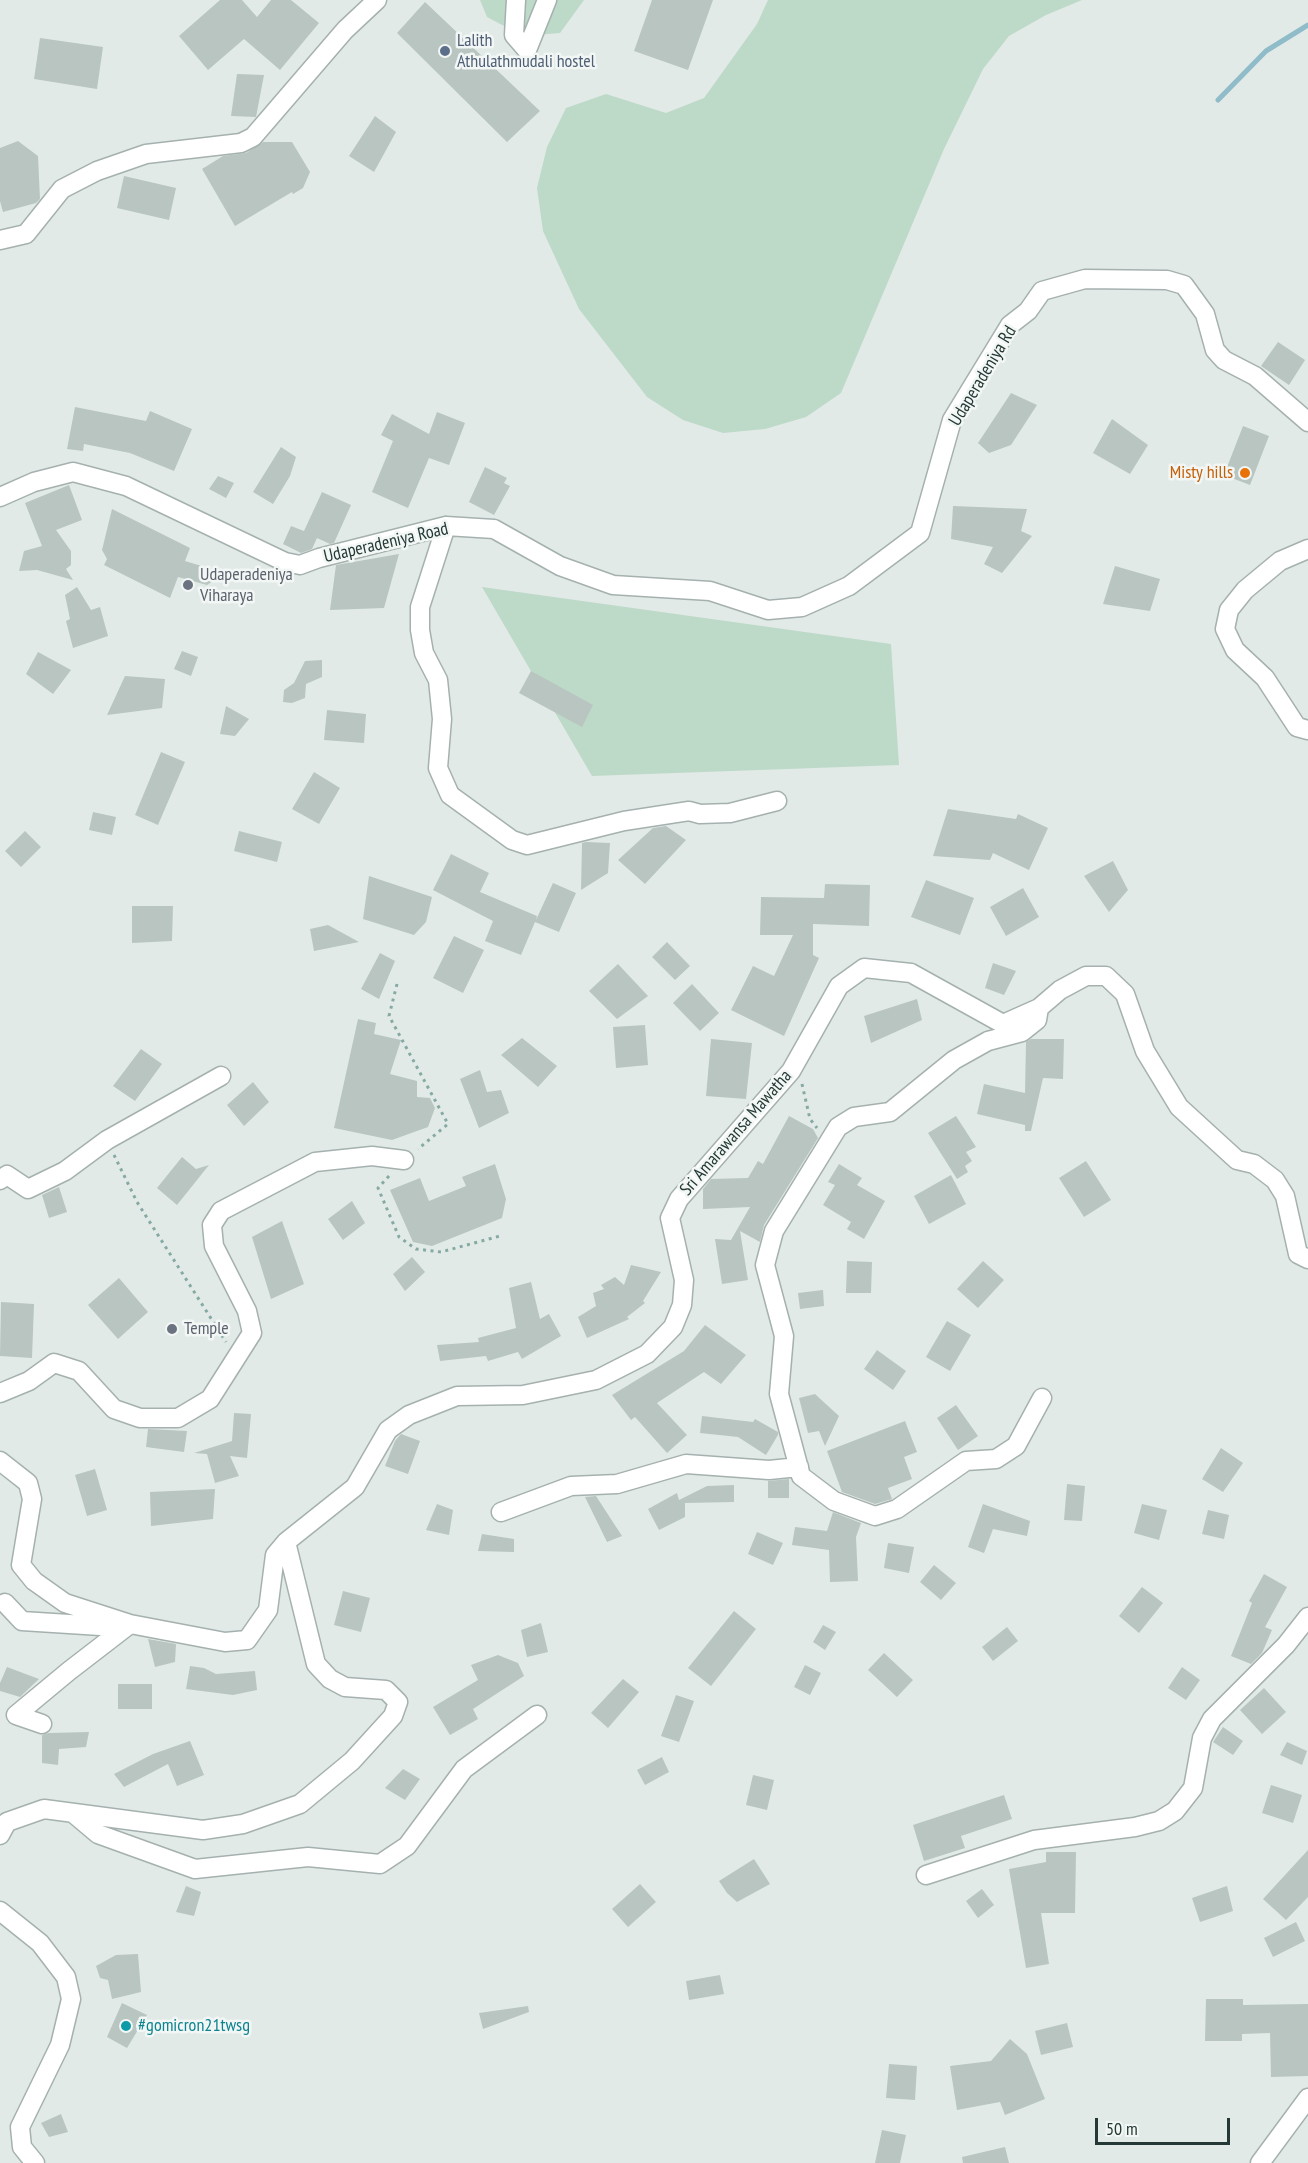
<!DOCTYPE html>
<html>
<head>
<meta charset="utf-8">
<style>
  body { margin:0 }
  #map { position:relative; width:1308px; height:2163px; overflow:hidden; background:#e2eae8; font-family:"PT Sans Narrow",sans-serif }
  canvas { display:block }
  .scale { position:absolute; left:1095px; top:2118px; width:135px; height:27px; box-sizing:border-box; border:3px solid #243936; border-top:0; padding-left:8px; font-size:18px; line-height:21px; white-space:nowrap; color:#243936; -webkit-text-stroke:4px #f2f7f5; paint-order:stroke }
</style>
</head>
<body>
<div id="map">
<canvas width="1308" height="2163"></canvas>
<div class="scale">50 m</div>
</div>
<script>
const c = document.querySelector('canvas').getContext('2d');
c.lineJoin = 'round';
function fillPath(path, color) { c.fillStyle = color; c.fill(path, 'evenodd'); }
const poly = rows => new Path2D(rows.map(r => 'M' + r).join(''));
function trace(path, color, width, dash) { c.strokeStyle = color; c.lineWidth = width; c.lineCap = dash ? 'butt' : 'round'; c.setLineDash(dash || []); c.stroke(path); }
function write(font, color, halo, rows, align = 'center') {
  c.font = font + ' "PT Sans Narrow",sans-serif'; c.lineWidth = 5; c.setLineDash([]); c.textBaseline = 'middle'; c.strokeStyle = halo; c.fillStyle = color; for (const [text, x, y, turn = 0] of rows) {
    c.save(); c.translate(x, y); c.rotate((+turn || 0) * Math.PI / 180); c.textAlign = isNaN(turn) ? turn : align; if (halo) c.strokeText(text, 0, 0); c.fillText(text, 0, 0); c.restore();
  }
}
fillPath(poly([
  [480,0,584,0,560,33,523,36,487,17],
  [768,0,1082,0,1046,15,1009,36,983,69,944,149,841,393,806,417,765,429,723,433,683,420,647,397,579,309,543,231,537,188,547,147,566,108,606,94,666,113,704,98,757,24],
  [482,587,891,644,899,765,592,776]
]), '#bdd9c8');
trace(poly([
  [1218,100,1266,51,1308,25]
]), '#90bbc9', 5);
fillPath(poly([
  [220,0,242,0,257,17,271,0,291,0,319,23,280,70,244,39,208,70,179,36],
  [652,0,713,0,688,70,634,51],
  [425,2,540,111,507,142,397,33],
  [40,38,103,47,97,89,34,79],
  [237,74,264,75,256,117,231,116],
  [375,116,396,132,374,172,349,156],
  [18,141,38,156,40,199,36,203,3,212,0,201,0,148],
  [263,142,292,142,310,172,303,188,293,194,292,192,235,226,202,169,223,156,246,153],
  [124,176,176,188,169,220,117,208],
  [1278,342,1305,360,1289,385,1261,366],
  [1011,393,1037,405,1011,445,989,453,978,443],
  [75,407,146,421,150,411,192,429,174,471,130,453,84,444,83,451,67,449],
  [437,412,465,423,449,465,429,458,408,508,372,492,393,441,381,435,392,414,429,434],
  [1112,419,1148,445,1130,474,1093,453],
  [1243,426,1269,436,1250,485,1224,475],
  [281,447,296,457,290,476,273,504,253,492],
  [485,467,507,478,504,483,510,486,494,515,469,502],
  [218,476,234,483,226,498,209,489],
  [69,485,82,520,56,530,71,551,71,565,66,569,73,580,37,570,19,571,24,551,42,546,25,503],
  [322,492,351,505,334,543,330,544,317,538,312,549,301,553,283,544,291,526,304,531],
  [953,506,1027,509,1021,531,1032,536,1002,573,984,564,993,547,951,539],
  [112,509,190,548,185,561,225,573,207,585,178,577,170,598,104,565,107,559,102,550],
  [399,554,384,608,330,610,336,565],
  [1115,566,1160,579,1150,611,1103,604],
  [77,587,91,610,100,607,108,636,73,648,66,621,70,619,65,595],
  [182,651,198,657,191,676,174,669],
  [38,652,71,670,53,694,26,674],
  [322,660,322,677,306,684,305,698,292,703,283,702,284,690,294,683,305,661],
  [531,671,593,705,582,727,519,693],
  [125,676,165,679,162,708,107,715],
  [226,706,249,719,235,736,220,734],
  [327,710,366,714,364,743,324,740],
  [161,752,185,762,158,825,135,815],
  [314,772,340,788,319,824,292,809],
  [948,809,1016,819,1018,814,1048,828,1029,870,993,853,990,860,933,856],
  [93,812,116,817,112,835,89,830],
  [666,826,686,840,645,884,618,860,653,828],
  [25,831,41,847,21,867,5,851],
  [239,831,282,842,277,862,234,851],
  [586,842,610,843,608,873,581,890,582,843],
  [451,854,489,873,480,892,537,916,536,920,553,883,576,893,559,932,535,922,521,955,485,941,493,921,433,890],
  [1113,861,1128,890,1109,912,1084,876],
  [369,876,432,897,426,922,414,935,363,919],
  [926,880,974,898,960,935,911,917],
  [825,884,870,885,869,926,813,924,813,955,819,958,784,1036,731,1010,753,966,774,976,793,935,760,935,761,897,824,898],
  [1023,888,1039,917,1006,936,990,907],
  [132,906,173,906,172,941,132,943],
  [328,925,359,942,314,951,310,929],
  [454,936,484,950,463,993,433,978],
  [667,942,690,966,675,980,652,957],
  [380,953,395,961,379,999,361,989],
  [993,963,1016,971,1004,995,985,988],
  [618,964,648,996,617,1019,589,991],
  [692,984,719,1013,700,1031,673,1003],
  [917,999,922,1020,871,1043,864,1016],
  [358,1019,376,1023,374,1034,401,1040,390,1074,417,1081,417,1097,430,1098,435,1108,428,1127,392,1140,334,1128],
  [645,1025,648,1065,616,1068,613,1027],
  [522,1038,557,1066,538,1087,501,1055],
  [711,1039,752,1043,746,1099,706,1096],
  [1031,1039,1064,1039,1063,1079,1043,1078,1031,1131,1025,1131,1025,1125,977,1114,984,1084,1025,1093,1026,1042],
  [141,1049,162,1064,135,1101,113,1086],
  [480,1070,487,1092,501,1090,509,1113,479,1128,460,1079],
  [253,1082,269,1102,244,1126,227,1105],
  [789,1116,813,1129,818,1138,764,1225,760,1242,740,1231,748,1280,722,1284,715,1239,731,1240,750,1207,703,1209,703,1189,711,1179,748,1178,758,1161,763,1164],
  [956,1116,976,1147,966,1152,972,1161,965,1166,968,1172,957,1179,928,1133],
  [182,1157,196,1169,209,1165,177,1205,157,1188],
  [1086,1161,1111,1200,1084,1217,1059,1178],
  [495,1164,506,1199,502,1218,432,1246,413,1242,390,1190,420,1178,429,1201,466,1186,462,1177],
  [839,1164,862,1178,857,1185,885,1201,864,1239,847,1229,851,1222,823,1205,835,1185,828,1182],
  [951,1175,966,1204,929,1224,914,1196],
  [59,1187,67,1212,49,1218,42,1195],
  [352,1201,365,1223,343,1240,328,1219],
  [282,1221,304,1284,271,1299,252,1237],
  [412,1257,425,1272,405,1291,393,1274],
  [847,1261,872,1262,871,1293,846,1293],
  [983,1261,1004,1280,978,1308,957,1289],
  [631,1265,661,1272,643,1301,645,1303,627,1317,629,1319,587,1338,578,1317,596,1306,593,1293,604,1289,601,1285,615,1277,624,1285],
  [119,1278,148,1312,118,1339,88,1305],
  [531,1282,540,1319,549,1314,561,1336,522,1359,518,1352,488,1361,486,1356,440,1361,437,1345,479,1342,478,1338,516,1328,509,1288],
  [823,1290,824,1306,800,1309,798,1293],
  [1,1302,34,1304,32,1358,0,1356],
  [947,1321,971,1335,950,1371,926,1357],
  [705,1325,746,1355,721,1384,704,1372,657,1403,687,1435,667,1453,635,1417,631,1420,612,1395,684,1351],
  [877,1350,906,1371,893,1390,864,1369],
  [815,1394,839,1416,825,1446,819,1431,808,1433,799,1398],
  [956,1405,978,1436,958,1450,937,1418],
  [234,1413,251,1414,247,1458,230,1456,239,1476,215,1483,207,1454,194,1453,232,1441],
  [702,1416,753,1422,755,1419,778,1432,778,1435,766,1455,738,1437,700,1433],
  [905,1421,917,1452,904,1457,912,1479,888,1488,892,1499,875,1504,842,1492,827,1451],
  [148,1429,187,1431,184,1452,146,1447],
  [401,1434,420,1441,408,1474,385,1466,395,1441],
  [1221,1448,1243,1463,1223,1492,1202,1479],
  [95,1469,107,1510,87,1516,75,1475],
  [789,1479,789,1498,768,1498,768,1481],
  [1067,1484,1085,1486,1082,1521,1064,1520],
  [734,1485,734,1502,685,1503,685,1517,659,1530,648,1509,677,1493,679,1500,707,1486],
  [215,1489,213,1519,151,1526,150,1492],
  [596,1496,622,1536,607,1542,585,1497],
  [437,1504,453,1510,449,1535,426,1530],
  [983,1504,1030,1521,1027,1536,993,1529,984,1553,968,1547],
  [1142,1504,1167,1510,1159,1540,1134,1533],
  [1208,1510,1229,1515,1224,1539,1202,1534],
  [833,1512,861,1523,856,1537,858,1581,830,1582,829,1550,792,1545,795,1527,827,1531],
  [757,1532,783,1543,773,1565,748,1554],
  [482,1534,514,1539,514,1552,478,1551],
  [888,1543,914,1547,909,1573,884,1568],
  [934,1565,956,1583,941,1600,920,1582],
  [1264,1574,1287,1587,1265,1627,1272,1630,1262,1653,1251,1664,1231,1656,1252,1603,1249,1601],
  [1142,1587,1163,1603,1139,1633,1119,1616],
  [343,1591,370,1598,361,1632,334,1625],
  [734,1611,756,1629,711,1686,688,1668],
  [541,1623,548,1652,527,1657,521,1630],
  [823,1625,836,1632,825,1650,813,1642],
  [1007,1627,1018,1641,993,1661,982,1647],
  [148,1639,176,1644,175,1662,155,1667],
  [884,1653,913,1680,897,1697,868,1670],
  [498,1655,518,1663,524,1676,473,1709,478,1719,450,1735,433,1707,478,1680,471,1665],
  [805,1665,821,1673,810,1695,794,1687],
  [190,1666,204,1668,216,1674,255,1671,257,1690,233,1695,186,1689],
  [7,1667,39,1679,20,1697,0,1691,0,1683],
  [1182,1667,1200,1680,1186,1700,1168,1688],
  [623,1679,639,1692,608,1728,591,1713],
  [118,1684,152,1684,152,1709,118,1709],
  [1264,1688,1286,1712,1262,1734,1240,1710],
  [676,1695,694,1701,679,1742,661,1736],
  [1223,1727,1243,1741,1233,1755,1213,1742],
  [89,1732,86,1747,59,1749,58,1765,42,1763,42,1735,49,1733],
  [190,1741,204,1775,177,1786,168,1764,124,1787,114,1774,153,1754],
  [1287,1742,1307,1751,1302,1765,1280,1755],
  [662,1757,669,1772,645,1785,637,1770],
  [403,1769,420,1779,405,1800,385,1788],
  [753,1775,774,1780,767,1810,746,1805],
  [1271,1785,1302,1795,1293,1823,1262,1813],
  [1004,1795,1012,1819,961,1836,965,1848,924,1861,913,1825],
  [1308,1850,1308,1897,1286,1920,1263,1899],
  [1046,1852,1076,1852,1075,1913,1041,1913,1049,1964,1026,1968,1009,1869,1046,1862],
  [754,1859,770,1884,737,1902,727,1893,719,1881],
  [640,1884,656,1902,628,1927,612,1909],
  [186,1886,201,1892,194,1916,176,1912],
  [1227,1886,1233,1911,1200,1922,1192,1898],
  [982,1889,994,1905,978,1918,966,1901],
  [1296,1922,1305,1941,1273,1957,1264,1938],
  [138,1954,141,1992,112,1999,108,1980,100,1978,96,1966,116,1955],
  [720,1975,724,1994,689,2000,686,1981],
  [1206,1999,1243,1999,1243,2005,1308,2004,1308,2076,1271,2077,1270,2033,1242,2034,1242,2041,1205,2041],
  [122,2003,147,2015,127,2048,107,2037],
  [528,2006,529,2012,483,2029,479,2013],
  [1067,2023,1073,2047,1041,2055,1035,2031],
  [1010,2039,1027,2054,1045,2099,1005,2115,1000,2102,957,2110,950,2066,991,2061],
  [889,2064,917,2066,915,2100,886,2098],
  [61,2114,68,2132,49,2137,41,2123],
  [882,2130,906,2135,900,2163,875,2163],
  [1005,2147,1009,2163,963,2163,962,2157]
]), '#b8c5c1');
const minor = poly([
  [516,0,514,35,527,50,547,0],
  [0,240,26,234,62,189,97,171,146,154,241,143,253,137,345,30,377,0],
  [0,497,34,482,73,472,126,486,285,562,300,565,319,558,446,526,494,529,560,566,613,585,710,591,768,610,802,607,849,586,920,533,952,420,1010,325,1028,311,1042,291,1085,279,1167,280,1184,285,1205,314,1215,350,1224,360,1255,376,1308,422],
  [446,526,420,607,420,630,424,653,438,680,442,719,438,768,450,795,512,840,527,845,624,821,689,811,700,814,730,813,777,801],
  [1308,549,1280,561,1245,590,1229,610,1225,629,1235,650,1265,678,1297,727,1308,730],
  [1039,1008,1037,1020,1022,1032,988,1041,954,1060,890,1112,854,1117,838,1127,774,1231,765,1265,784,1336,779,1394,801,1476,834,1501,875,1516,897,1509,966,1461,996,1459,1016,1446,1042,1398],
  [0,1180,7,1175,28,1189,65,1171,107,1140,221,1076],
  [0,1393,29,1381,54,1363,79,1371,114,1409,140,1418,178,1418,210,1399,252,1333,247,1311,214,1246,212,1225,221,1211,315,1162,372,1156,404,1160],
  [0,1461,28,1483,32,1499,21,1565,34,1581,65,1603,130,1624,225,1642,247,1640,268,1610,275,1555,286,1542,355,1487,388,1430,409,1415,457,1396,523,1395,596,1380,647,1354,673,1327,682,1305,684,1280,670,1218,679,1199,791,1071,839,986,864,968,911,973,1003,1024,1039,1008,1060,990,1086,976,1106,976,1125,994,1145,1051,1179,1107,1237,1160,1254,1164,1275,1180,1285,1196,1298,1254,1308,1259],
  [501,1512,571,1486,617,1484,686,1464,769,1470,799,1467],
  [5,1603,22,1621,116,1627],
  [42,1724,16,1715,69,1671,130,1624],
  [73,1813,98,1834,195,1869,308,1857,380,1864,407,1846,464,1769,537,1715],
  [0,1835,7,1822,44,1809,203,1830,243,1824,300,1804,352,1761,393,1716,398,1702,386,1690,345,1687,330,1679,316,1664,286,1542],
  [926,1875,1034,1840,1135,1827,1159,1821,1175,1811,1193,1788,1202,1738,1212,1719,1286,1645,1308,1617],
  [0,1911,40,1943,66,1977,71,1999,60,2045,20,2127,22,2147,35,2163],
  [1260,2163,1308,2098]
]);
trace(minor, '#a5b1af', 21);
trace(poly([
  [397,984,389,1016,448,1124,418,1149],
  [802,1084,810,1119,817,1128],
  [114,1155,137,1202,226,1342],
  [389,1176,378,1188,399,1237,416,1249,441,1252,500,1236]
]), '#86aaa3', 3, [3, 4.5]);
trace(minor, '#fff', 18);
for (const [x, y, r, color] of [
  [445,51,6,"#5c6f8a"],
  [1245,473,6,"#e8710a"],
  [188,585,6,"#6b7280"],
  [172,1329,6,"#6b7280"],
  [126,2026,6,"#0f9aa8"]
]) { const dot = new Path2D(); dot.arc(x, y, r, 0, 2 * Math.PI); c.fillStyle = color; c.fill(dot); trace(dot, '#f2f7f5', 2); }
write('18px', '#4e5e75', '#f2f7f5', [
  ["Lalith",457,41],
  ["Athulathmudali hostel",457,62]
], 'left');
write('18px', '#243936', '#f2f7f5', [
  ["Udaperadeniya Rd",983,376,-59],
  ["Udaperadeniya Road",386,543,-13],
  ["Sri Amarawansa Mawatha",736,1133,-49]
]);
write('18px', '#c56008', '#f2f7f5', [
  ["Misty hills",1233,473]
], 'right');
write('18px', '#5b616d', '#f2f7f5', [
  ["Udaperadeniya",200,575],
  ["Viharaya",200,596],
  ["Temple",184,1329]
], 'left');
write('18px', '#0d838f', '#f2f7f5', [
  ["#gomicron21twsg",138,2026]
], 'left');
</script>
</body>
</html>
